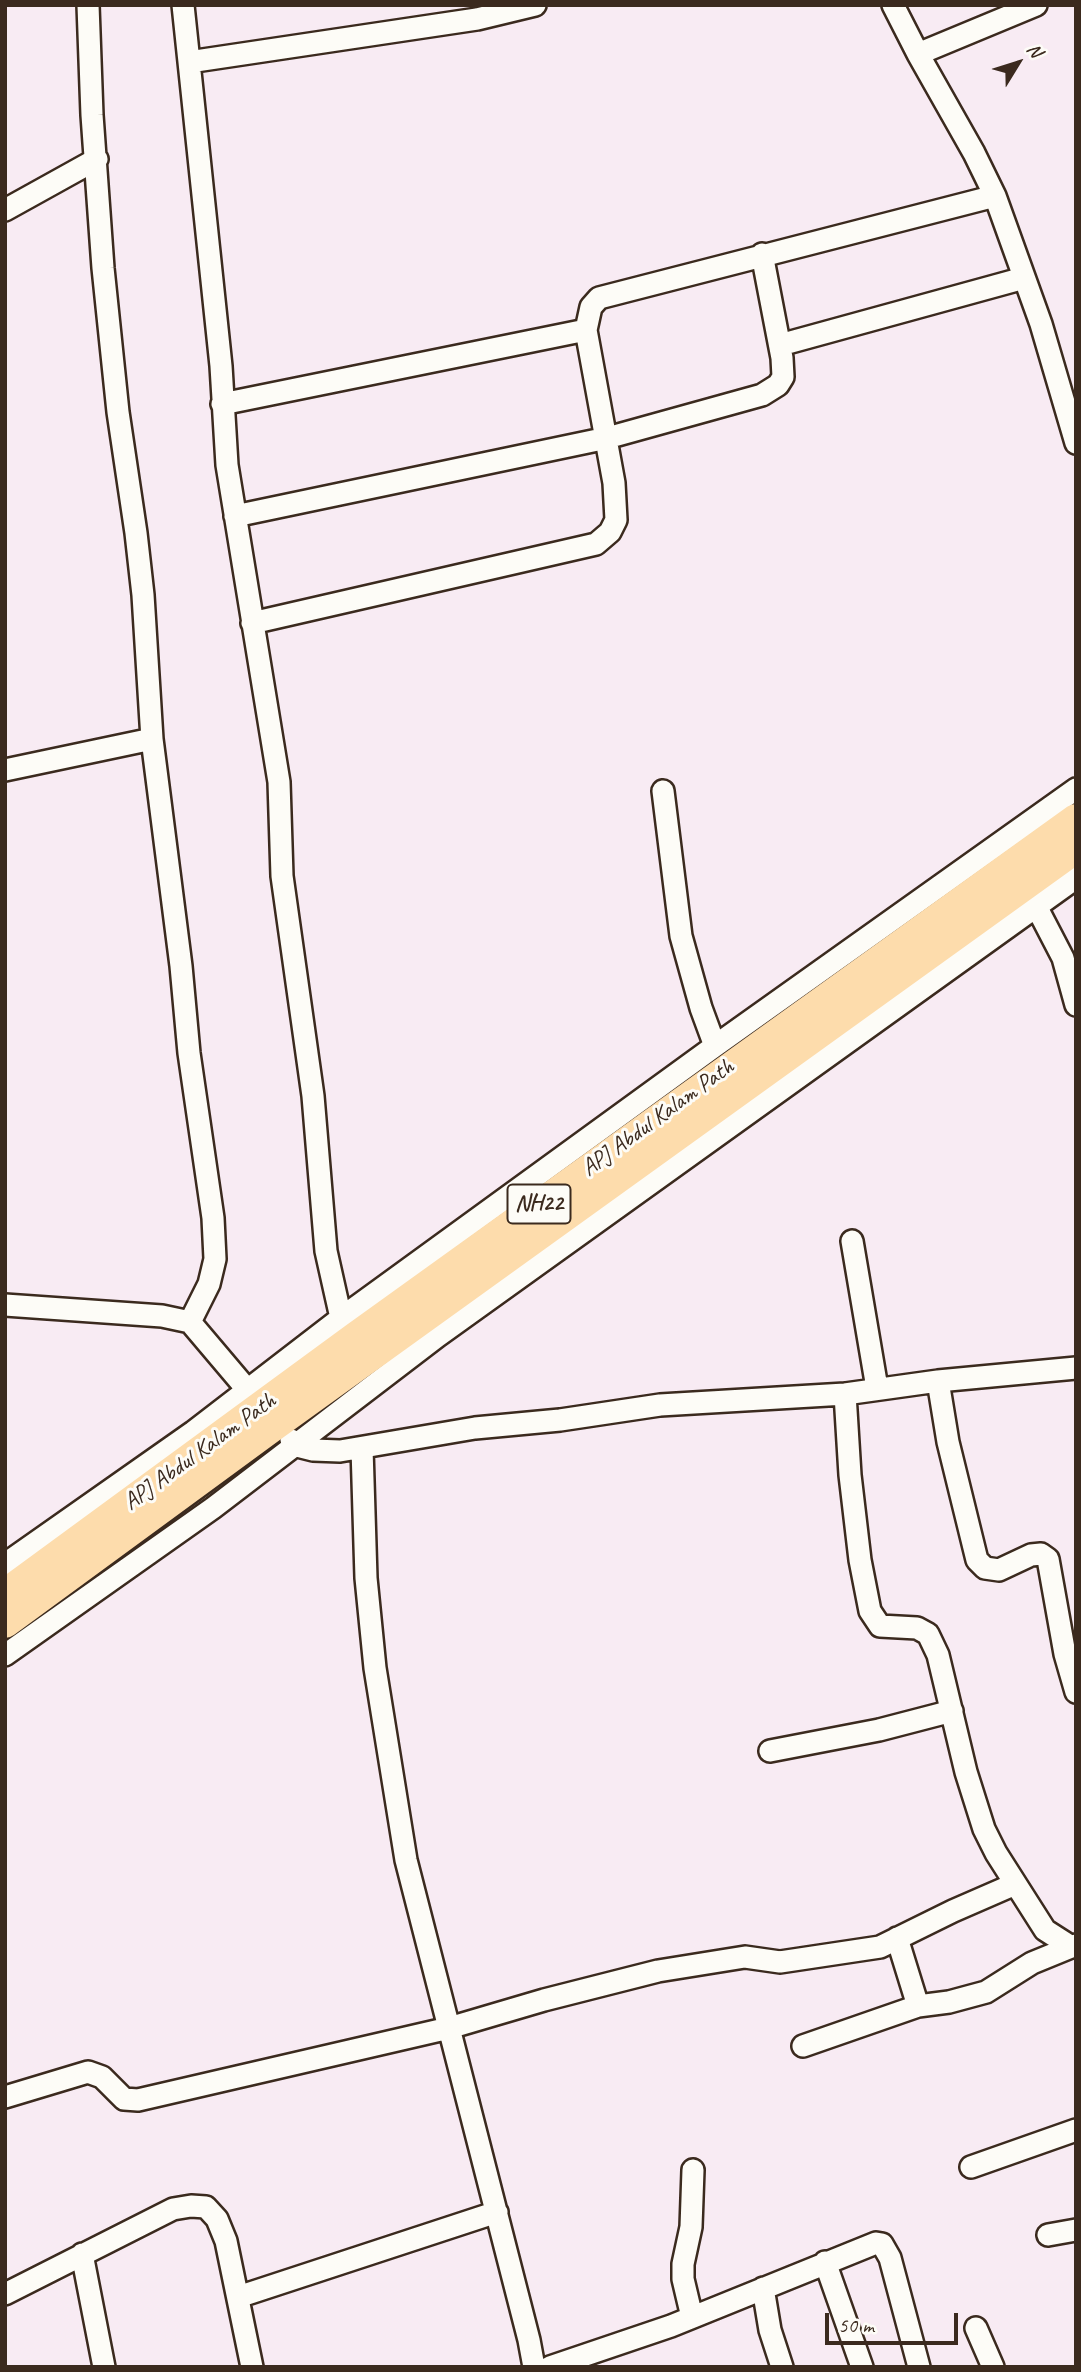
<!DOCTYPE html>
<html>
<head>
<meta charset="utf-8">
<style>
  body { margin:0 }
  #map { position:relative; width:1081px; height:2372px; overflow:hidden; background:#f8ebf3; font-family:Caveat,sans-serif }
  canvas { display:block }
  .frame { position:absolute; inset:0; border:7px solid #3b2a1e; pointer-events:none }
  .north { position:absolute; left:983px; top:28px; width:70px; height:70px; -webkit-text-stroke:5px #fdfcf7; paint-order:stroke; rotate:52deg; font-size:19px; font-weight:700; line-height:28px; text-align:center; color:#3b2a1e }
  .north::after { content:''; display:block; margin:auto; width:24px; height:32px; background:#3b2a1e; clip-path:polygon(50% 0,100% 100%,50% 72%,0 100%) }
  .scale { position:absolute; left:825px; top:2313px; width:133px; height:32px; box-sizing:border-box; border:4px solid #3b2a1e; border-top:0; padding-left:9px; font-size:21px; line-height:24px; white-space:nowrap; color:#3b2a1e; -webkit-text-stroke:5px #fdfcf7; paint-order:stroke }
</style>
</head>
<body>
<div id="map">
<canvas width="1081" height="2372"></canvas>
<div class="frame"></div>
<div class="north">N</div>
<div class="scale">50 m</div>
</div>
<script>
const c = document.querySelector('canvas').getContext('2d');
c.lineJoin = 'round';
const poly = rows => new Path2D(rows.map(r => 'M' + r).join(''));
function trace(path, color, width, dash) { c.strokeStyle = color; c.lineWidth = width; c.lineCap = dash ? 'butt' : 'round'; c.setLineDash(dash || []); c.stroke(path); }
function write(font, color, halo, rows, align = 'center') {
  c.font = font + ' Caveat,sans-serif'; c.lineWidth = 6; c.setLineDash([]); c.textBaseline = 'middle'; c.strokeStyle = halo; c.fillStyle = color; for (const [text, x, y, turn = 0] of rows) {
    c.save(); c.translate(x, y); c.rotate((+turn || 0) * Math.PI / 180); c.textAlign = isNaN(turn) ? turn : align; if (halo) c.strokeText(text, 0, 0); c.fillText(text, 0, 0); c.restore();
  }
}
const minor = poly([
  [88,5,92,115,103,268,118,412,136,533,143,595,152,739,181,966,189,1053,213,1218,215,1259,209,1284,190,1322],
  [183,5,221,366,227,465,279,782,282,876,313,1096,326,1251,341,1318],
  [893,5,918,54,974,153,995,196,1041,324,1076,443],
  [918,54,1036,5],
  [189,62,477,19,535,5],
  [5,210,97,159],
  [780,345,1024,278],
  [222,404,586,330],
  [235,516,607,438,762,395,778,385,783,377,782,358,762,254],
  [252,623,596,544,610,532,616,520,614,483,586,330,591,307,599,298,995,196],
  [5,770,152,739],
  [663,791,681,936,701,1008,715,1046],
  [1036,906,1063,958,1076,1005],
  [852,1241,877,1388],
  [5,1305,162,1316,190,1322,256,1400],
  [938,1381,948,1442,977,1560,985,1568,999,1570,1031,1555,1041,1554,1048,1559,1065,1654,1076,1692],
  [845,1394,850,1475,860,1560,870,1611,880,1626,917,1628,928,1634,938,1655,966,1772,984,1829,996,1853,1045,1930,1070,1946],
  [291,1440,297,1446,313,1450,340,1451,475,1428,560,1420,660,1405,845,1394,938,1381,1076,1368],
  [362,1448,366,1578,375,1668,406,1860,529,2340,534,2367],
  [5,1564,193,1432,341,1318,715,1046,1076,789],
  [5,1655,213,1508,438,1336,1076,878],
  [770,1751,879,1730,952,1711],
  [897,1938,918,2006],
  [803,2046,918,2006,949,2002,986,1992,1032,1963,1076,1945],
  [5,2097,88,2072,102,2077,124,2099,138,2100,449,2028,544,2000,658,1971,745,1957,780,1962,880,1947,953,1911,1015,1884],
  [971,2167,1076,2130],
  [1048,2235,1076,2230],
  [82,2254,104,2367],
  [825,2262,862,2367],
  [763,2288,770,2330,782,2367],
  [5,2294,173,2209,191,2206,206,2207,217,2219,226,2241,252,2367],
  [238,2297,497,2212],
  [692,2317,683,2279,683,2264,691,2227,693,2170],
  [976,2328,993,2367],
  [550,2367,671,2326,876,2243,882,2244,890,2258,919,2367]
]);
const highway = poly([
  [5,1594,354,1338,1076,819],
  [5,1623,275,1425,1076,848]
]);
trace(minor, '#3b2a1e', 26);
trace(highway, '#3b2a1e', 35);
trace(minor, '#fdfcf7', 21);
trace(highway, '#fddcac', 30);
for (const [x, y, w] of [
  [539,1204,63]
]) { const box = new Path2D(); box.roundRect(x - w / 2, y - 19.5, w, 39, 5); c.fillStyle = '#fdfcf7'; c.fill(box); trace(box, '#3b2a1e', 2); }
write('bold 23px', '#3b2a1e', null, [
  ["NH22",539,1204]
]);
write('24px', '#3b2a1e', '#fdfcf7', [
  ["APJ Abdul Kalam Path",658,1118,-36],
  ["APJ Abdul Kalam Path",200,1452,-36]
]);
</script>
</body>
</html>
